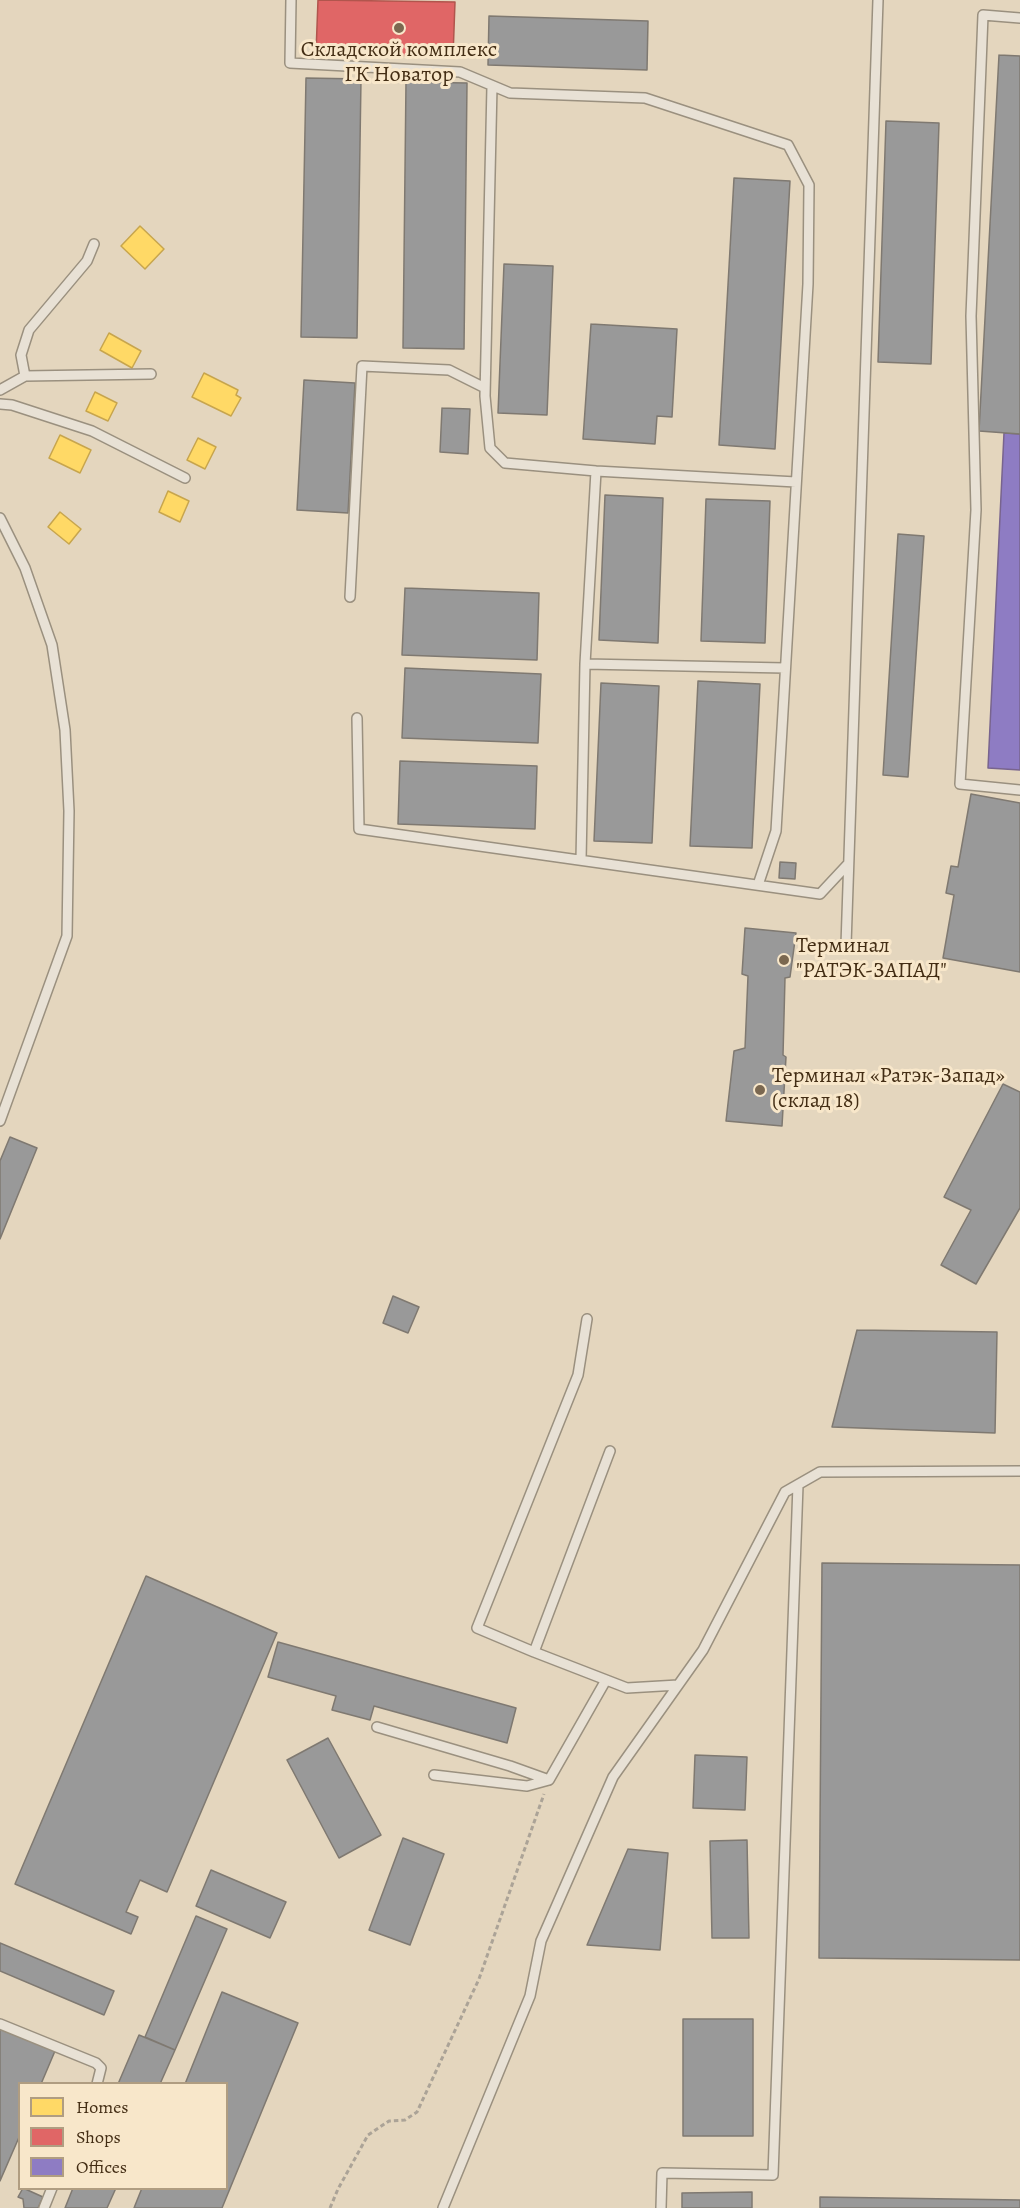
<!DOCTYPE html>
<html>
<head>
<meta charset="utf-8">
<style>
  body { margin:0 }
  #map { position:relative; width:1020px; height:2208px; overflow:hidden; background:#e4d6be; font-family:Alegreya,serif }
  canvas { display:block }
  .legend { position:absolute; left:18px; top:2082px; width:210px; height:108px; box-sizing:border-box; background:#f8e7ca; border:2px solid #b09d81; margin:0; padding:8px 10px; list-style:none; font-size:18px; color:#432d14 }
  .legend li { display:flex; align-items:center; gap:12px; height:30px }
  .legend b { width:30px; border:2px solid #b09d81 }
</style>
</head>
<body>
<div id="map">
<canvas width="1020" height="2208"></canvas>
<ul class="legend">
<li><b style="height:16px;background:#ffd966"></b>Homes</li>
<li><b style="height:16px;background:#e06666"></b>Shops</li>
<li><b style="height:16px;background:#8e7cc3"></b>Offices</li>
</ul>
</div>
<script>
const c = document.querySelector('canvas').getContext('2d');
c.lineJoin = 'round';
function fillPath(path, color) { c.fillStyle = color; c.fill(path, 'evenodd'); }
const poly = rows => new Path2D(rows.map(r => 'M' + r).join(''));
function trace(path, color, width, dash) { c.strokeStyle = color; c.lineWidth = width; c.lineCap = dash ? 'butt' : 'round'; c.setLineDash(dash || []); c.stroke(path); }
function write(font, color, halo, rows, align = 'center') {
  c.font = font + ' Alegreya,serif'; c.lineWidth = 6; c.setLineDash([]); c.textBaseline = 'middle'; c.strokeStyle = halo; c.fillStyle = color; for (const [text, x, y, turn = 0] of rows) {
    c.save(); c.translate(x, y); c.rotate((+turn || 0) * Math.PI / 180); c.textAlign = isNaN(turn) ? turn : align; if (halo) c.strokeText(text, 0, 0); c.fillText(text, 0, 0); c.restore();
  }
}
const homes = poly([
  [140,226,164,249,145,269,121,246,140,226],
  [109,333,141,351,132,368,100,350,109,333],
  [204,373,238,390,236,395,241,398,231,416,192,397,204,373],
  [95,392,117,403,108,421,86,411,95,392],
  [60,435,91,450,80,473,49,458,60,435],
  [198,438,216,447,205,469,187,460,198,438],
  [168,491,189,501,180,522,159,512,168,491],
  [60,512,81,529,69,544,48,527,60,512]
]);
fillPath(homes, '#ffd966');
trace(homes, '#c7a54d', 1.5);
const shops = poly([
  [318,0,455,2,453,57,316,53,318,0]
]);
fillPath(shops, '#e06666');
trace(shops, '#b1554d', 1.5);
const offices = poly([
  [1004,433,1020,434,1020,770,988,768,1004,433]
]);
fillPath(offices, '#8e7cc3');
trace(offices, '#78648e', 1.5);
const industry = poly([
  [489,16,648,21,647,70,488,65,489,16],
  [999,55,1020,56,1020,434,979,431,999,55],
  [306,78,361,79,357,338,301,337,306,78],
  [406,82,467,83,464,349,403,348,406,82],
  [886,121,939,123,931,364,878,362,886,121],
  [734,178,790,181,775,449,719,445,734,178],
  [504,264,553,266,547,415,498,413,504,264],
  [591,324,677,329,672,417,657,416,655,444,583,439,591,324],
  [304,380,355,383,348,513,297,510,304,380],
  [442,408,470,409,468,454,440,452,442,408],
  [605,495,663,498,658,643,599,640,605,495],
  [706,499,770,501,765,643,701,641,706,499],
  [898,534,924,536,908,777,883,775,898,534],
  [405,588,539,593,537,660,402,655,405,588],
  [405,668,541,674,538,743,402,738,405,668],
  [698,681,760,684,752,848,690,846,698,681],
  [601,683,659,686,652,843,594,841,601,683],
  [400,761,537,766,535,829,398,824,400,761],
  [971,794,1020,803,1020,972,943,958,954,895,946,893,951,866,958,867,971,794],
  [780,862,796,863,795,879,779,878,780,862],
  [745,928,796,933,790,977,785,978,783,1055,786,1057,782,1126,726,1121,734,1051,745,1048,748,976,742,974,745,928],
  [1003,1084,1020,1092,1020,1208,976,1284,941,1265,971,1210,944,1197,1003,1084],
  [10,1137,37,1148,0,1239,0,1161,10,1137],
  [393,1296,419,1307,408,1333,383,1323,393,1296],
  [857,1330,997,1332,995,1433,832,1427,857,1330],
  [822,1563,1020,1565,1020,1960,819,1958,822,1563],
  [146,1576,277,1633,167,1892,140,1880,126,1912,138,1917,131,1934,15,1884,146,1576],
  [278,1642,516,1708,507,1743,374,1706,370,1720,332,1710,336,1696,268,1677,278,1642],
  [328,1738,381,1835,339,1858,287,1760,328,1738],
  [695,1755,747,1757,745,1810,693,1808,695,1755],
  [403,1838,444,1854,410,1945,369,1930,403,1838],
  [747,1840,749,1938,712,1938,710,1841,747,1840],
  [628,1849,668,1853,660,1950,587,1945,628,1849],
  [211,1870,286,1902,270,1938,196,1906,211,1870],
  [196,1916,227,1929,175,2050,145,2037,196,1916],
  [0,1943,114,1991,104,2015,0,1971,0,1943],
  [222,1992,298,2023,222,2208,134,2208,142,2188,226,2188,226,2084,185,2084,222,1992],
  [683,2019,753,2019,753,2136,683,2136,683,2019],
  [0,2028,55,2051,41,2084,20,2084,20,2135,0,2181,0,2028],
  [139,2035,175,2050,160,2084,118,2084,139,2035],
  [23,2188,43,2197,38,2208,24,2208,23,2199,18,2197,23,2188],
  [73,2188,116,2188,107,2208,65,2208,73,2188],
  [752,2192,752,2208,682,2208,682,2193,752,2192],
  [820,2197,1020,2200,1020,2208,820,2208,820,2197]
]);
fillPath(industry, '#999');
trace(industry, '#7f7971', 1.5);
const lane = poly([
  [291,0,290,63,460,72,510,93,645,98,788,145,809,185,808,284,776,831,758,885],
  [1020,18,983,15,971,316,976,510,960,784,1020,790],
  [492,86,485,396,490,448,505,463,596,471,796,482],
  [25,376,21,355,29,330,87,261,94,244],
  [0,390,25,376,151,374],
  [0,404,12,405,92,431,185,478],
  [0,518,25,568,52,645,65,730,69,811,67,936,0,1121],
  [350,597,362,366,449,370,485,388],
  [585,664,785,668],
  [357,718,359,829,820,894,848,864],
  [581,860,585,664,596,471],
  [846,945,878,0],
  [587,1319,578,1375,477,1628,534,1652,627,1688,678,1685],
  [534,1652,610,1451],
  [377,1727,510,1766,549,1780],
  [434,1775,527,1786,549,1780,606,1680],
  [0,2024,96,2063,101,2068,97,2084],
  [44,2208,52,2188],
  [443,2208,530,1996,541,1941,613,1777,703,1650,785,1492,820,1472,1020,1471],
  [661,2208,662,2173,773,2175,798,1485]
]);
trace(lane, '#9a907f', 12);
trace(poly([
  [330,2208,338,2189,368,2135,389,2121,405,2120,417,2112,479,1979,544,1794]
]), '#aba397', 3, [4.5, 3]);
trace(lane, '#e8e1d5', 9);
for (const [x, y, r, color] of [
  [399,28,6,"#7b6850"],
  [784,960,6,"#7b6850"],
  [760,1090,6,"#7b6850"]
]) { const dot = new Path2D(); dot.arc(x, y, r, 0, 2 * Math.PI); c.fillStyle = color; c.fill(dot); trace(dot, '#f8e7ca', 2); }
write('22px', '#432d14', '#f8e7ca', [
  ["Складской комплекс",399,51,"center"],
  ["ГК Новатор",399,76,"center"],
  ["Терминал",796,947],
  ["\"РАТЭК-ЗАПАД\"",796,972],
  ["Терминал «Ратэк-Запад»",772,1077],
  ["(склад 18)",772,1102]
], 'left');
</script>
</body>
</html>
